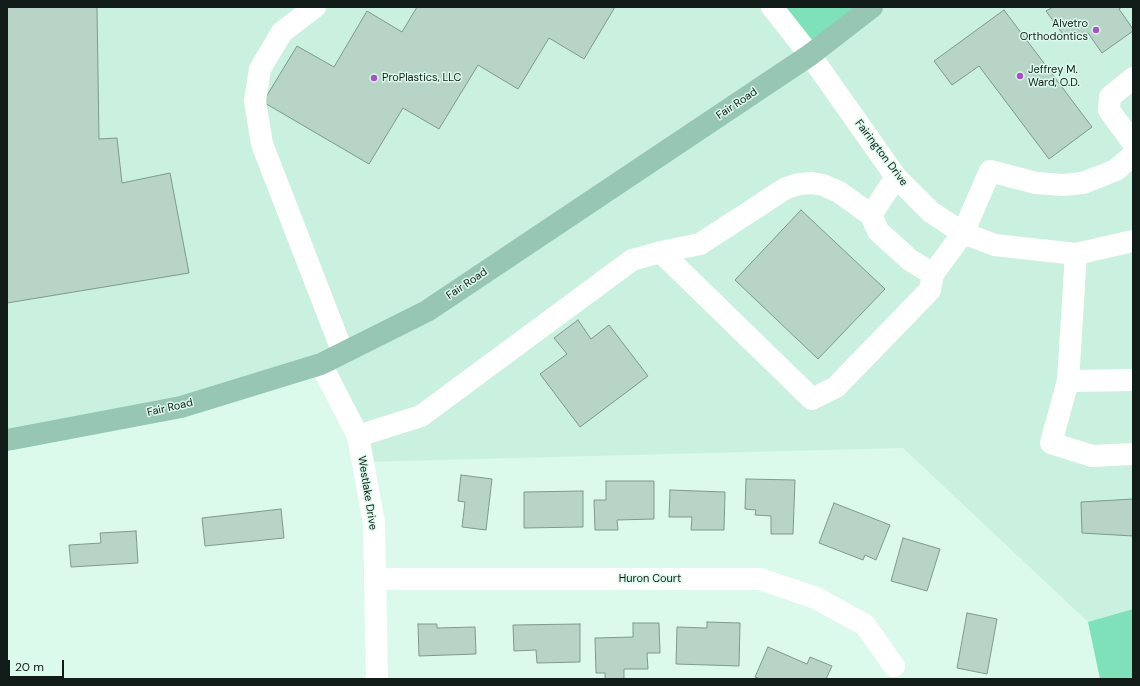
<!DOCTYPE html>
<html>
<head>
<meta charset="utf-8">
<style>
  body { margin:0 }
  #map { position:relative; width:1140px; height:686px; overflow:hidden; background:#dbfaec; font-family:"DM Sans",sans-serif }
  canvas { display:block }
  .frame { position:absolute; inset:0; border:8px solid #111b17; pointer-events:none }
  .scale { position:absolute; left:8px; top:660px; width:56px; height:18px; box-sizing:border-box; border:2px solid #111b17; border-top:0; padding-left:5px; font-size:12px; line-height:14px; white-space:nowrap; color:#111b17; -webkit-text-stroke:3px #dbfaec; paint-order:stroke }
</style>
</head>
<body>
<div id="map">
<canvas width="1140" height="686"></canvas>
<div class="frame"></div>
<div class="scale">20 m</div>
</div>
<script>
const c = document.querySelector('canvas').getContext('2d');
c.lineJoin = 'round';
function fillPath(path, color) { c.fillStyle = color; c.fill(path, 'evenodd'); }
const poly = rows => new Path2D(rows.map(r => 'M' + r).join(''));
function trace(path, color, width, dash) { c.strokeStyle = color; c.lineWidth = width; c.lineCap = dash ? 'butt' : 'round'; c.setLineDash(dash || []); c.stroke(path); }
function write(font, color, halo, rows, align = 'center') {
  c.font = font + ' "DM Sans",sans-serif'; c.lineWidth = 3; c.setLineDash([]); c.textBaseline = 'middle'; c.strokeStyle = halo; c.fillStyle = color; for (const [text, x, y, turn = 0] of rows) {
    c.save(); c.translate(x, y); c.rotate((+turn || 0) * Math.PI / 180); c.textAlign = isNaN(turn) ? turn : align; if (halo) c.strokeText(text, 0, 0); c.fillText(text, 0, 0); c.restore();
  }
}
fillPath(poly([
  [7,7,1133,7,1133,609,1088,622,903,448,362,462,321,364,7,440]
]), '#caf1df');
fillPath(poly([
  [772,7,872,7,810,55],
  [1133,609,1133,679,1100,679,1088,622]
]), '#7ee1ba');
const building = poly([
  [7,7,97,7,99,139,117,138,122,183,170,173,189,273,7,303,7,7],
  [417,7,615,7,584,59,549,38,518,89,478,65,439,129,403,108,369,164,263,102,297,46,334,67,367,11,402,32,417,7],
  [1053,7,1122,7,1119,9,1133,29,1133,31,1102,53,1088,33,1079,39,1074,31,1065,37,1046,11,1053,7],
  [1004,10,1092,127,1049,159,979,66,952,85,934,61,1004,10],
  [801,210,885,289,818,359,735,280,801,210],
  [578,320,591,339,609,325,648,376,580,427,540,374,567,354,554,338,578,320],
  [461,475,492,479,486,530,462,527,465,502,458,501,461,475],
  [746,479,795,480,793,534,771,534,771,516,755,515,756,510,745,509,746,479],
  [606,481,654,481,654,519,617,520,618,530,595,530,594,500,606,500,606,481],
  [670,490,725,492,724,530,691,530,692,517,669,517,670,490],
  [583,491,583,527,524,528,524,492,583,491],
  [1133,499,1133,536,1082,533,1081,502,1133,499],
  [834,503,890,525,876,560,865,555,863,560,819,543,834,503],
  [281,509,284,538,205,546,202,518,281,509],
  [136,531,138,563,71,567,69,545,101,543,100,533,136,531],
  [903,538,940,549,927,591,891,581,903,538],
  [967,613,997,619,987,674,957,668,967,613],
  [707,622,740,623,739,666,676,664,677,627,707,628,707,622],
  [633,623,659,623,660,653,647,653,648,669,624,669,624,679,605,679,605,673,596,673,595,638,633,637,633,623],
  [418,624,437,624,437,628,475,627,476,654,419,656,418,624],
  [580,624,580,662,537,663,536,650,514,651,513,625,580,624],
  [768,647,807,664,810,657,832,666,826,679,760,679,755,677,768,647]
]);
fillPath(building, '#b7d4c7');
trace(building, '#7e9a8d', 1);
trace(poly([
  [315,7,282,32,260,69,255,101,262,144,343,353],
  [772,7,810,55,896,177,931,212,963,233,995,245,1076,254,1133,241],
  [1133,78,1110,97,1109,110,1133,143],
  [896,177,871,215,878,231,910,260,933,274,963,233,990,171,1036,183,1063,185,1083,183,1116,170,1133,155],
  [661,252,812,399,836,387,930,290,933,274],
  [1076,254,1068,381,1133,380],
  [321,364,358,436,374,523,377,679],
  [1068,381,1051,443,1092,456,1133,454],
  [358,436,421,416,632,260,661,252,700,244,786,188,799,184,812,183,823,185,839,192,871,215],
  [375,579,760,579,816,598,865,625,894,666]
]), '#fff', 22);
trace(poly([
  [7,440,181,407,321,364,427,311,810,55,872,7]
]), '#97c6b4', 22);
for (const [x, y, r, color] of [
  [1096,30,4,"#a553c2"],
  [1020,76,4,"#a553c2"],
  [374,78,4,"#a553c2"]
]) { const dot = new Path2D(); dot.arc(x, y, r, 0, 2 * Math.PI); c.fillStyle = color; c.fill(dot); trace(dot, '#dbfaec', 1.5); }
write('11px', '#111b17', '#dbfaec', [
  ["Alvetro",1088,24,"right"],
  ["Orthodontics",1088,37,"right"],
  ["Jeffrey M.",1028,70],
  ["Ward, O.D.",1028,83],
  ["ProPlastics, LLC",382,78]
], 'left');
write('11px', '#111b17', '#dbfaec', [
  ["Fair Road",737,104,-34],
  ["Fairington Drive",881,153,53],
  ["Fair Road",467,284,-34],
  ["Fair Road",170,408,-13],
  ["Westlake Drive",367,493,81],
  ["Huron Court",650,579]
]);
</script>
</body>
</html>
